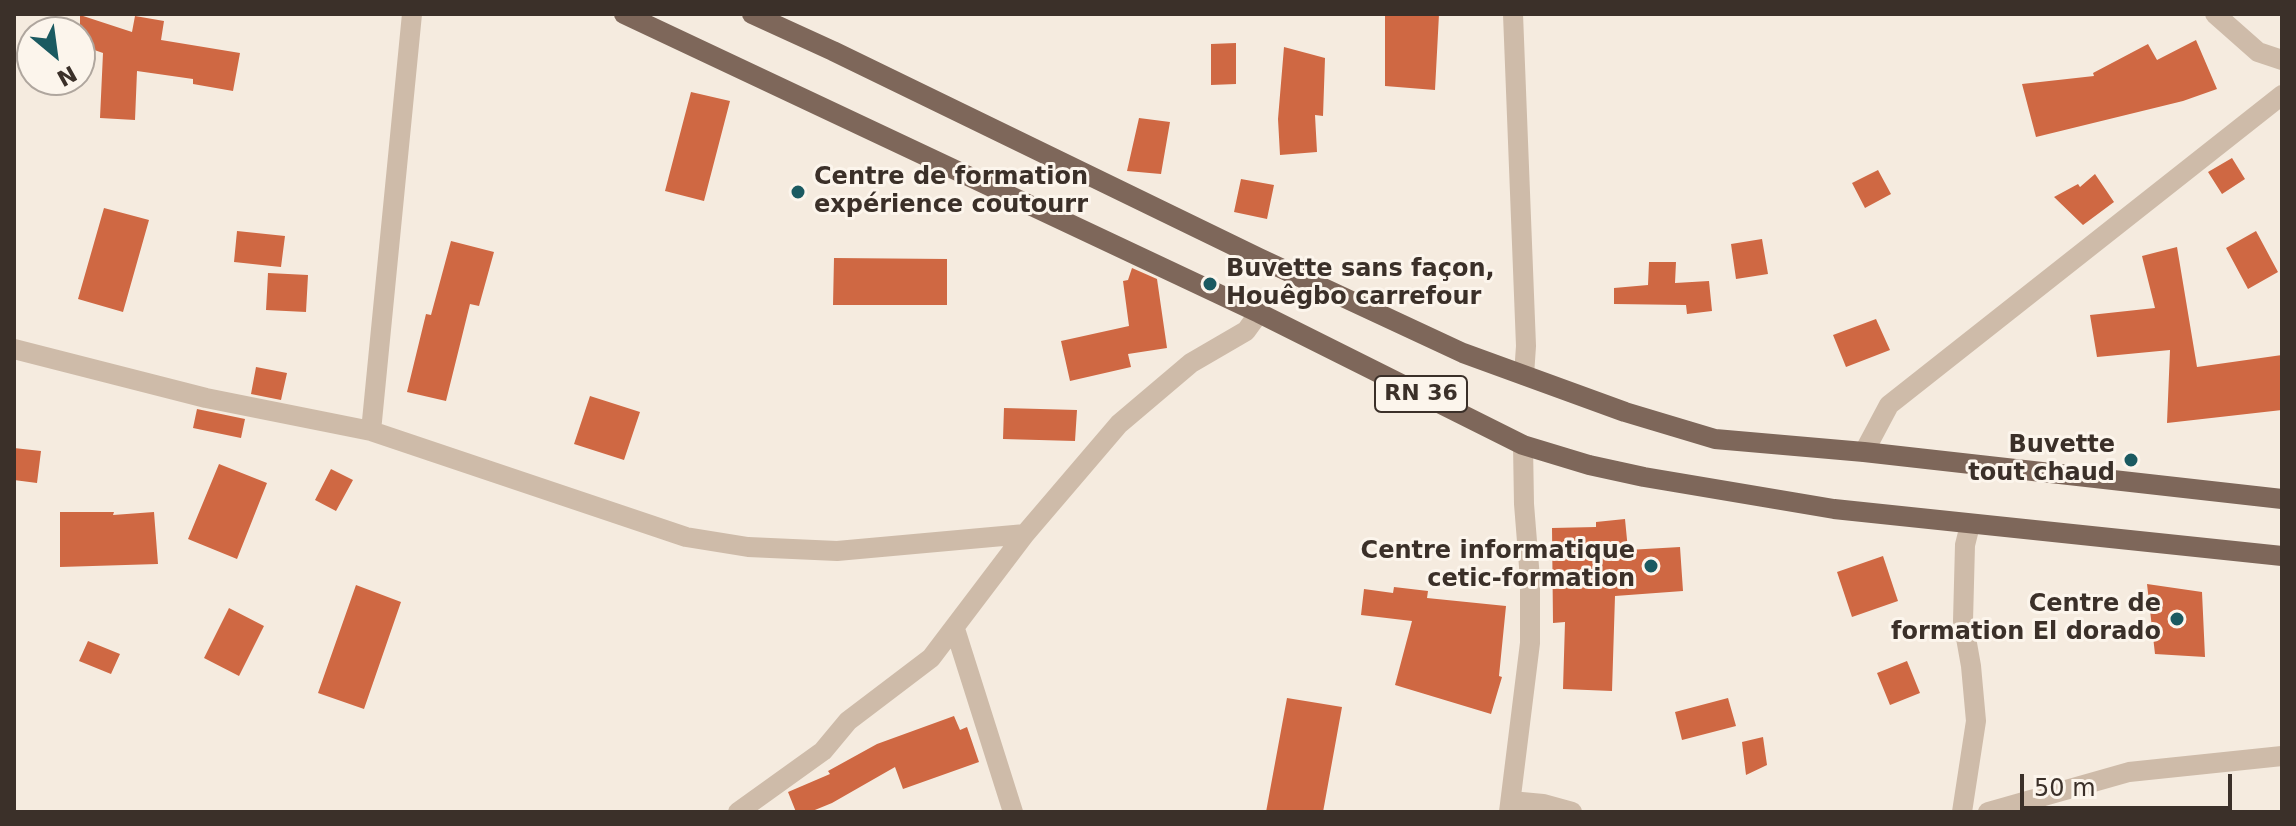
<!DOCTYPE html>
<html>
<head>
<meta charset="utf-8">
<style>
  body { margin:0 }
  #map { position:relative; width:2296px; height:826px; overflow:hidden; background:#f5ebdf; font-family:"DejaVu Sans",sans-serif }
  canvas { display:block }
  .frame { position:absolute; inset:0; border:16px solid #3b3029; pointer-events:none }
  .north { position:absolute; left:16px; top:16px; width:80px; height:80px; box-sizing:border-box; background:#fcf5ec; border:2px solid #afa69e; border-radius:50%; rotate:151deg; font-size:22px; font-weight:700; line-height:32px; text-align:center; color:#3b3029 }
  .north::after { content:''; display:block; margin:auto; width:28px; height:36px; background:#1b5a61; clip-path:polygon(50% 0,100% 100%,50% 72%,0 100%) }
  .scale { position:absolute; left:2020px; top:774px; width:212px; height:36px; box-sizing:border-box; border:4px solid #3b3029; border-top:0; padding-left:10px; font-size:24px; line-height:28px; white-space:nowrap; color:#3b3029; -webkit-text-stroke:6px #fcf5ec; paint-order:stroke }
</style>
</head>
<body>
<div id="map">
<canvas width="2296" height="826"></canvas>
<div class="frame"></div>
<div class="north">N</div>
<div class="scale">50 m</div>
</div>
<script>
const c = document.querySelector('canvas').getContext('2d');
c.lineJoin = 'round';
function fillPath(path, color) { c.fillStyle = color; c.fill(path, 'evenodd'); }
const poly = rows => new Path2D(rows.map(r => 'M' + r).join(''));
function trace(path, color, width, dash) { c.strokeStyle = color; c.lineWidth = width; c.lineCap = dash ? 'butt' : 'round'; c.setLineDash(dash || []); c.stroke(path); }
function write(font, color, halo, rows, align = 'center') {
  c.font = font + ' "DejaVu Sans",sans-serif'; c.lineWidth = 6; c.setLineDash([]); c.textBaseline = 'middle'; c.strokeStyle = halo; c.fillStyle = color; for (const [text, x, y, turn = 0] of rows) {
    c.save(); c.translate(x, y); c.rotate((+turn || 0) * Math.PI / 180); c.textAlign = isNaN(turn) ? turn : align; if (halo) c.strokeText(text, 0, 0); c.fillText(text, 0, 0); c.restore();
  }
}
fillPath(poly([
  [1385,14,1439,14,1435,90,1385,86],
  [80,15,132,32,135,16,164,21,161,40,240,53,233,91,193,84,193,79,137,71,135,120,100,118,103,53,80,45],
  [2196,40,2217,89,2183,101,2036,137,2022,84,2094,76,2093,73,2148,44,2157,60],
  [1236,43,1236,84,1211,85,1211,44],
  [1284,47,1325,58,1323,116,1315,115,1317,152,1280,155,1278,119],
  [691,92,730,101,704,201,665,191],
  [1139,118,1170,122,1161,174,1127,171],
  [2232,158,2245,179,2222,194,2208,172],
  [1878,170,1891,194,1865,208,1852,183],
  [2095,174,2114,202,2083,225,2054,197,2078,184,2080,187],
  [1241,179,1274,185,1267,219,1234,212],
  [104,208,149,220,123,312,78,299],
  [237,231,285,236,281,267,234,262],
  [2256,231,2278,272,2248,289,2226,248],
  [1762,239,1768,274,1736,279,1731,244],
  [451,241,494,252,479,306,470,304,446,401,407,392,426,314,431,315],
  [2177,247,2197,367,2282,355,2282,410,2167,423,2170,350,2097,357,2090,315,2155,308,2142,256],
  [834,258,947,259,947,305,833,305],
  [1649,262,1676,262,1675,283,1709,281,1712,311,1687,314,1686,305,1614,304,1614,288,1648,285],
  [1132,268,1157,279,1167,348,1128,354,1131,367,1070,381,1061,341,1129,326,1123,281,1128,280],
  [268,273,308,275,306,312,266,310],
  [1876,319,1890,350,1846,367,1833,335],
  [256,367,287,373,281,400,251,394],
  [590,396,640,412,624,460,574,444],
  [1004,408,1077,410,1075,441,1003,439],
  [197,409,245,419,241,438,193,428],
  [14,448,41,451,37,483,14,480],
  [219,464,267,483,237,559,188,539],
  [331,469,353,480,336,511,315,500],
  [60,512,114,512,113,515,154,512,158,564,60,567],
  [1625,519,1628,550,1680,547,1683,591,1615,596,1612,691,1563,689,1565,622,1553,623,1552,528,1596,527,1596,522],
  [1883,556,1898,601,1852,617,1837,572],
  [2147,584,2202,592,2205,657,2155,654],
  [356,585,401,602,364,709,318,693],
  [1394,587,1428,591,1427,598,1506,606,1499,676,1502,677,1491,714,1395,685,1412,621,1361,615,1364,589,1393,593],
  [229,608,264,626,239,676,204,658],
  [88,641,120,654,111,674,79,661],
  [1907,661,1920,693,1890,705,1877,673],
  [1287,698,1342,707,1323,812,1266,812],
  [1728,698,1736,726,1682,740,1675,712],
  [954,716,960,730,967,727,979,762,903,789,895,767,832,803,810,812,796,812,788,792,830,774,828,771,877,744],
  [1763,737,1767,765,1746,775,1742,742]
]), '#cf6843');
trace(poly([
  [1513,14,1526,346,1524,375],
  [2215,14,2258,52,2282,60],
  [14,349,206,398,371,431,686,537,748,547,837,551,1025,534],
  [371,431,412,14],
  [1864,452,1889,405,2282,95],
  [955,629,1013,812],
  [1511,801,1543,804,1572,812],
  [738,812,823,751,848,721,931,658,1025,534,1119,424,1191,363,1246,331,1259,313],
  [1509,812,1530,643,1530,579,1524,504,1523,445],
  [1962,812,1976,721,1971,666,1963,621,1965,545,1970,525],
  [1988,812,2129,772,2282,756]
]), '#cebba9', 20);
trace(poly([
  [624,14,1259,313,1523,445,1589,465,1644,477,1834,509,2282,556],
  [752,14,833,51,1259,258,1463,353,1625,412,1715,439,1864,452,2282,499]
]), '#7e675a', 20);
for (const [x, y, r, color] of [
  [798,192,8,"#1b5a61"],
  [1210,284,8,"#1b5a61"],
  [2131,460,8,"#1b5a61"],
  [1651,566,8,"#1b5a61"],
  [2177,619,8,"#1b5a61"]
]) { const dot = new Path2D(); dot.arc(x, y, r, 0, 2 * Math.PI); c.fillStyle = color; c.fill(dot); trace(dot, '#fcf5ec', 3); }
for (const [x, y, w] of [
  [1421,394,92]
]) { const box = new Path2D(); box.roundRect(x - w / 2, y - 18, w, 36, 6); c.fillStyle = '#fcf5ec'; c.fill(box); trace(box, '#3b3029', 2); }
write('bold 22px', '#3b3029', null, [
  ["RN 36",1421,394]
]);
write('bold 24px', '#3b3029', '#fcf5ec', [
  ["Centre de formation",814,178,"left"],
  ["expérience coutourr",814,206,"left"],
  ["Buvette sans façon,",1226,270,"left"],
  ["Houêgbo carrefour",1226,298,"left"],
  ["Buvette",2115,446],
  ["tout chaud",2115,474],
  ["Centre informatique",1635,552],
  ["cetic-formation",1635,580],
  ["Centre de",2161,605],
  ["formation El dorado",2161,633]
], 'right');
</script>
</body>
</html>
